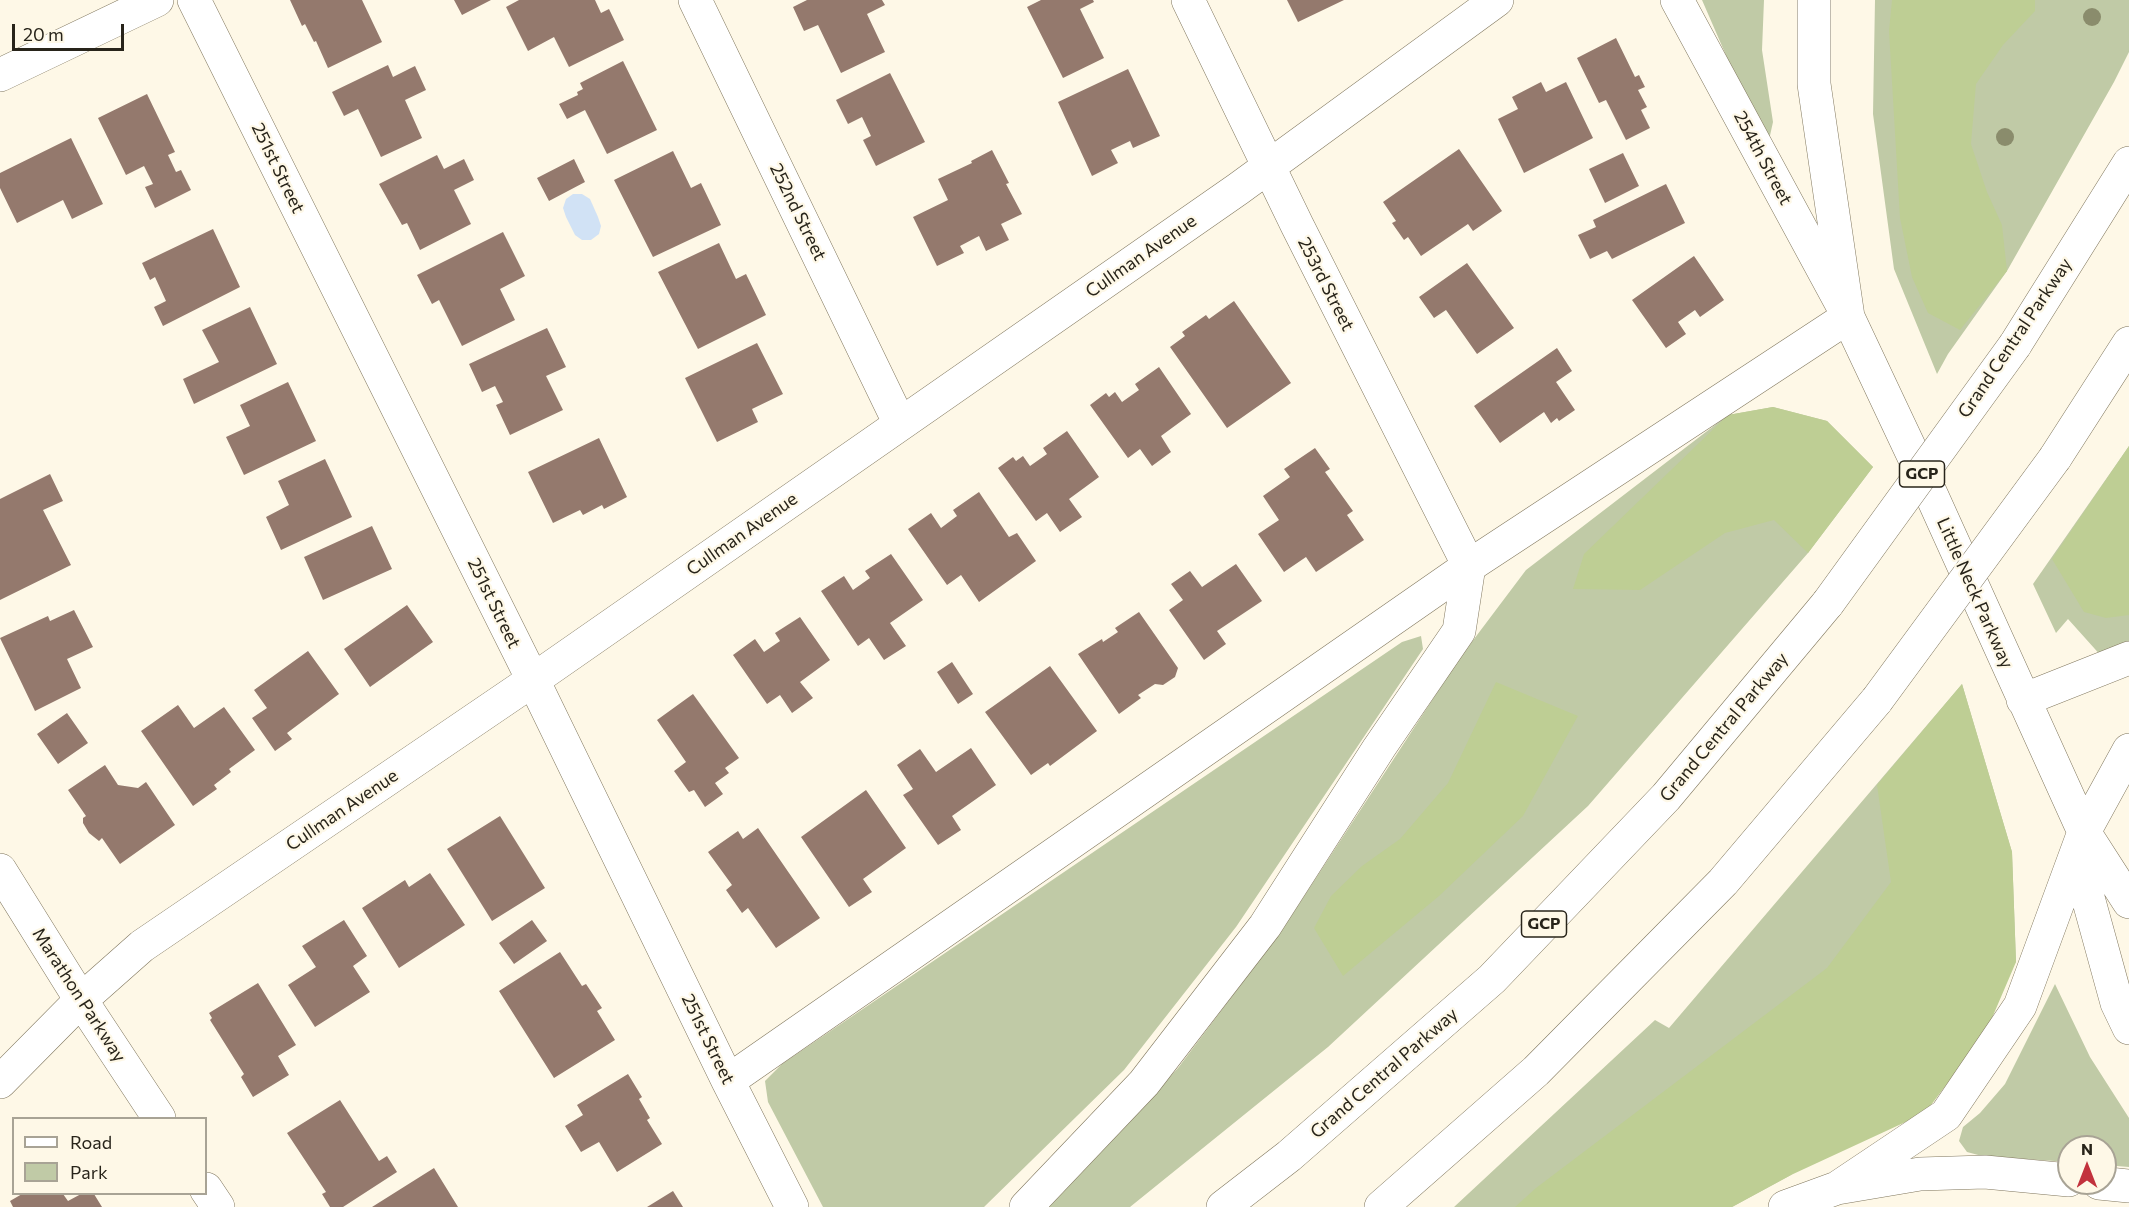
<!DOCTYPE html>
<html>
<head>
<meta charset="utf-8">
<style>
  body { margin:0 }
  #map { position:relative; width:2129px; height:1207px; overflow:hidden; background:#fef8e7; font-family:Commissioner,sans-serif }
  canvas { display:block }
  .legend { position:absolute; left:12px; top:1117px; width:195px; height:78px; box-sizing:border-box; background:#fef8e7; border:2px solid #a8a395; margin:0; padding:8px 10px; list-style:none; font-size:18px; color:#28241a }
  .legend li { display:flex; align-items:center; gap:12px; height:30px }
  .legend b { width:30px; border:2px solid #a8a395 }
  .north { position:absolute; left:2057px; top:1135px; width:60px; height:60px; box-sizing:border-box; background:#fef8e7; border:2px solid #a8a395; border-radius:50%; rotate:0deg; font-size:16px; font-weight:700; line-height:24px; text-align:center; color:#28241a }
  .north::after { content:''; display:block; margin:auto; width:21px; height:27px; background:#c2323d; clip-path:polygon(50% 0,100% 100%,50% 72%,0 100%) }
  .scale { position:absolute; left:12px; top:24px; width:112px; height:27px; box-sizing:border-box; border:3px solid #28241a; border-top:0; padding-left:8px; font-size:18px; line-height:21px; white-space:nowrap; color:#28241a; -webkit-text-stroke:4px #fef8e7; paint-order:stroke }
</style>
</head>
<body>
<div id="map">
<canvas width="2129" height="1207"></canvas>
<ul class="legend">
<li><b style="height:8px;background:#fff"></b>Road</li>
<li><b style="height:16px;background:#c0caa6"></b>Park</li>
</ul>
<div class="north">N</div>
<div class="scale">20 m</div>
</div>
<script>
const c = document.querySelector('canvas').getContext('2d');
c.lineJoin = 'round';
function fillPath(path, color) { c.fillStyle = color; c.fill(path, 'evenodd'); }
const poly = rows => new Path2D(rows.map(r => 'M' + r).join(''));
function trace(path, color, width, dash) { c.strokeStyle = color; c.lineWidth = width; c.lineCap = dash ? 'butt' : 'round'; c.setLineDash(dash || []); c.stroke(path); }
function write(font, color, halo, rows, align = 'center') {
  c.font = font + ' Commissioner,sans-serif'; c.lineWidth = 4.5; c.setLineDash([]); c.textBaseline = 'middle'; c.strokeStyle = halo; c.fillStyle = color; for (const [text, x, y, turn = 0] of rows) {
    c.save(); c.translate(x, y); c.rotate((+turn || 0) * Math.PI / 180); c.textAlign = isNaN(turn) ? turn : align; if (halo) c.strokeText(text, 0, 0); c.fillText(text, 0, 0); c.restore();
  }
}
fillPath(poly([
  [1702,0,1764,0,1762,50,1773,122,1769,140,1758,129],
  [1875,0,2129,0,2129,52,2114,82,2007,271,1948,354,1937,374,1894,269,1873,114],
  [1773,407,1827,421,1873,467,1808,553,1588,806,1328,1047,1130,1207,1043,1207,1088,1165,1178,1068,1282,930,1459,659,1526,570,1728,415],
  [2129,446,2129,645,2103,658,2068,619,2056,633,2033,584],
  [1421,636,1423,649,1236,927,1124,1070,984,1207,823,1207,768,1102,765,1081,782,1064,1402,642],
  [1962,684,2012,852,2016,962,1791,1175,1732,1207,1454,1207,1655,1020,1669,1028],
  [2055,984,2090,1057,2129,1118,2129,1167,2105,1165,2105,1147,2069,1147,2069,1162,1982,1156,1967,1152,1959,1141,1963,1127,1980,1113,2005,1084]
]), '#c0caa6');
fillPath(poly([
  [1892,0,2035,0,2035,11,2003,45,1976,84,1971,144,1987,192,2002,225,2007,271,1960,330,1928,313,1912,277,1900,218,1889,31],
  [1773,407,1827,421,1873,467,1808,553,1774,520,1725,533,1640,590,1573,589,1584,554,1728,415],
  [2129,446,2129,615,2106,618,2084,612,2052,559],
  [1496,682,1578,716,1523,816,1439,896,1343,976,1314,928,1331,896,1362,866,1400,839,1448,783],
  [1962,684,2012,852,2016,962,1986,1032,1925,1113,1791,1175,1732,1207,1515,1207,1536,1188,1827,968,1891,882,1877,785]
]), '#bece94');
fillPath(poly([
  [573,194,582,194,590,199,598,217,601,226,599,234,591,240,582,240,575,235,566,217,563,208,566,199]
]), '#d1e2f5');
fillPath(poly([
  [290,0,362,0,382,42,328,68,316,41,314,42,305,24,302,26],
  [454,0,491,0,462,15],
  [519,0,595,0,601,13,609,9,624,40,569,67,554,37,528,51,506,7],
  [807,0,882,0,885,5,867,14,885,52,841,73,818,25,804,31,793,7],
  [1041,0,1093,0,1094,2,1080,9,1104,58,1063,78,1027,7],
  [1287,0,1344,0,1298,22],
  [1616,38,1635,77,1639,75,1645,87,1638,90,1647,107,1641,110,1650,128,1626,140,1606,100,1599,103,1577,58],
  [623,61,657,130,607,154,585,110,567,119,559,104,578,95,577,92,583,89,580,83],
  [388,65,393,77,415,66,426,90,405,100,422,138,381,157,358,109,344,116,332,92],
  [1128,69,1160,136,1133,148,1130,141,1111,150,1118,163,1092,176,1058,102],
  [890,73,925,142,876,166,863,140,871,136,862,117,848,124,836,100],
  [1541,82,1546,92,1566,82,1593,138,1524,173,1498,119,1518,109,1512,97],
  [147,94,175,152,168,155,176,172,181,170,191,190,155,208,145,187,153,184,144,166,126,175,98,118],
  [71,138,103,204,72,219,63,200,17,223,0,188,0,173],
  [1459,149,1502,211,1473,231,1468,224,1421,256,1408,237,1404,240,1392,223,1396,221,1383,202],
  [992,150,1009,183,1006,184,1022,214,1001,224,1009,240,986,251,979,236,960,246,964,253,937,266,913,217,948,200,938,179,972,163,971,161],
  [673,151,691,188,701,183,721,225,653,257,614,180],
  [1623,153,1639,186,1605,203,1589,169],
  [437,155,444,169,464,159,474,180,454,190,471,224,420,250,407,223,402,225,379,184],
  [574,159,585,182,549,201,537,178],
  [1666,184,1685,223,1612,259,1607,251,1590,259,1578,235,1596,227,1593,220],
  [213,229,240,287,163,326,154,307,166,301,155,277,150,280,142,263],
  [503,232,525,276,500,289,515,320,462,346,439,300,432,304,417,275],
  [719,243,736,279,746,274,766,315,698,349,658,272],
  [1694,256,1724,300,1700,317,1695,310,1678,322,1686,334,1666,348,1632,300],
  [1467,263,1514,328,1477,354,1446,310,1434,318,1419,297],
  [1234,301,1291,383,1227,428,1170,347,1185,336,1182,332,1206,315,1209,319],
  [250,307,277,364,194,404,183,379,219,362,202,330],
  [547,328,566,367,546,376,563,410,510,435,496,405,503,402,495,386,482,392,469,364],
  [757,343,783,394,752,409,758,422,717,442,685,378],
  [1557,348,1572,371,1556,382,1575,410,1559,421,1557,418,1551,423,1544,412,1500,443,1474,406],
  [1159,367,1191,414,1161,436,1171,452,1152,466,1140,449,1128,458,1090,405,1106,393,1109,397,1115,392,1122,402,1139,390,1135,384],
  [288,382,316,441,244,475,226,437,250,426,240,405],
  [1067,431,1099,477,1069,499,1082,517,1060,532,1047,513,1036,521,998,468,1013,457,1016,461,1023,456,1030,466,1047,454,1043,448],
  [599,438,627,497,604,509,602,505,583,515,580,510,553,523,528,472],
  [1315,448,1330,469,1325,472,1353,511,1347,515,1364,540,1316,572,1306,557,1284,572,1258,534,1279,520,1263,496,1290,477,1284,469],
  [325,459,352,517,281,550,266,517,289,505,278,481],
  [50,474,63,501,43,510,71,565,0,600,0,499],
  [979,492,1009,537,1017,533,1036,561,979,602,961,575,947,585,908,529,931,513,941,528,957,516,953,510],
  [372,526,392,569,323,600,304,557],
  [891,554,923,600,890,623,906,646,884,660,869,638,858,646,821,591,844,576,853,590,870,578,865,571],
  [1236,564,1262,601,1217,631,1226,644,1204,660,1169,610,1183,600,1171,584,1190,571,1202,587],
  [407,605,433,642,370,687,344,649],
  [74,610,93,647,67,659,81,688,35,711,0,638,48,616,50,621],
  [1139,612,1178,668,1175,677,1163,685,1155,684,1138,695,1141,698,1119,714,1078,654,1102,639,1103,642,1118,632,1115,628],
  [800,617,830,660,800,682,813,698,792,713,780,695,767,704,733,655,755,639,764,652,780,641,775,633],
  [308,651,339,694,287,733,292,739,275,751,252,718,267,708,254,690],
  [952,662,973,694,958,704,937,672],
  [1050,666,1097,731,1050,766,1048,763,1031,775,985,712],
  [693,694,739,758,725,768,729,773,715,783,723,794,705,807,694,790,689,792,674,771,686,762,657,720],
  [178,705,194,728,224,707,255,750,229,769,231,772,214,785,217,789,193,806,141,731],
  [67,713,88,743,58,764,37,734],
  [971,748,996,785,952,816,961,830,938,845,903,795,913,789,897,765,920,749,936,772],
  [105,765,118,785,138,788,146,782,175,825,120,864,102,838,99,841,89,833,83,823,83,818,86,816,68,790],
  [866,790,906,848,863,879,872,892,849,907,801,837],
  [500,816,545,888,492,921,447,849],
  [758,828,820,918,776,948,748,908,742,913,726,890,732,885,708,852,738,831,743,839],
  [430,873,465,925,399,968,362,908,405,880,409,887],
  [344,920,367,956,353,966,370,992,315,1027,288,985,316,967,302,946],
  [532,920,547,941,514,964,499,943],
  [560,952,582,986,586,984,602,1008,597,1011,615,1040,554,1078,499,991],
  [258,983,296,1045,278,1056,289,1075,253,1097,241,1077,244,1074,210,1020,212,1018,209,1013],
  [628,1074,642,1097,639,1099,650,1118,647,1120,662,1144,617,1172,599,1142,581,1152,565,1126,583,1115,577,1105],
  [340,1100,379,1161,387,1156,397,1172,343,1207,330,1207,322,1194,326,1192,287,1133],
  [434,1168,458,1207,372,1207],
  [673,1191,683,1207,647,1207],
  [22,1194,63,1194,68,1201,81,1194,94,1194,102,1207,13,1207,10,1201]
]), '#94796d');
const minor = poly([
  [194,0,533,680,728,1081,792,1207],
  [695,0,900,424],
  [1677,0,1846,312],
  [0,75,157,0],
  [0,870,81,1000,159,1118],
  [728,1081,1469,566,1297,225,1188,0],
  [0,1082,81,1000,142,946,533,680,1238,189,1497,0],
  [206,1189,218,1207]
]);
const major = poly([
  [1814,0,1814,84,1848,317,1922,474,2084,832,2129,902],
  [1469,566,1848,317],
  [2023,700,2129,658],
  [2085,846,2087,894,2117,1003,2129,1028],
  [2099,1183,2129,1186],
  [1837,1188,1946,1115,2020,1006,2084,832,2129,750],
  [1785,1207,1837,1188,1920,1174,1985,1172,2069,1180]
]);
const highway = poly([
  [2015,345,2129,163],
  [2055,458,2129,343],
  [1026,1207,1144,1083,1265,926,1379,748,1459,631,1469,566],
  [1223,1207,1289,1156,1492,979,1666,797,1828,603],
  [1381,1207,1536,1071,1723,882,1877,700]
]);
trace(minor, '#80775e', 34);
trace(major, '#80775e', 34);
trace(highway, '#80775e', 34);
trace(minor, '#fff', 33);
trace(major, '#fff', 33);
trace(highway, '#fff', 33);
const highwayBridge = poly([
  [1828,603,2015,345],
  [1877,700,2055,458]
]);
trace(highwayBridge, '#80775e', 34, []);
trace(highwayBridge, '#fff', 33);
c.fillStyle = '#8a8c6c';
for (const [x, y] of [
  [2092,17],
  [2005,137]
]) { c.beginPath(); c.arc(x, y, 9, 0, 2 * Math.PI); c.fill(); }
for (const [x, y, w] of [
  [1922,474,45],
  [1544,924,45]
]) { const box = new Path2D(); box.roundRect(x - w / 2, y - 13, w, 26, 4.5); c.fillStyle = '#fef8e7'; c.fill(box); trace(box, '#28241a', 1.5); }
write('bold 16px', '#28241a', null, [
  ["GCP",1922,474],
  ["GCP",1544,924]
]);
write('18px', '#28241a', '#fef8e7', [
  ["254th Street",1763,158,62],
  ["251st Street",278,168,64],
  ["252nd Street",798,212,64],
  ["Cullman Avenue",1141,256,-35],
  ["253rd Street",1326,284,63],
  ["Grand Central Parkway",2015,338,-56],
  ["Cullman Avenue",742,534,-35],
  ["Little Neck Parkway",1975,593,66],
  ["251st Street",494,603,64],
  ["Grand Central Parkway",1724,727,-50],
  ["Cullman Avenue",342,810,-34],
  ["Marathon Parkway",79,995,57],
  ["251st Street",708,1039,64],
  ["Grand Central Parkway",1384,1073,-41]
]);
</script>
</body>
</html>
